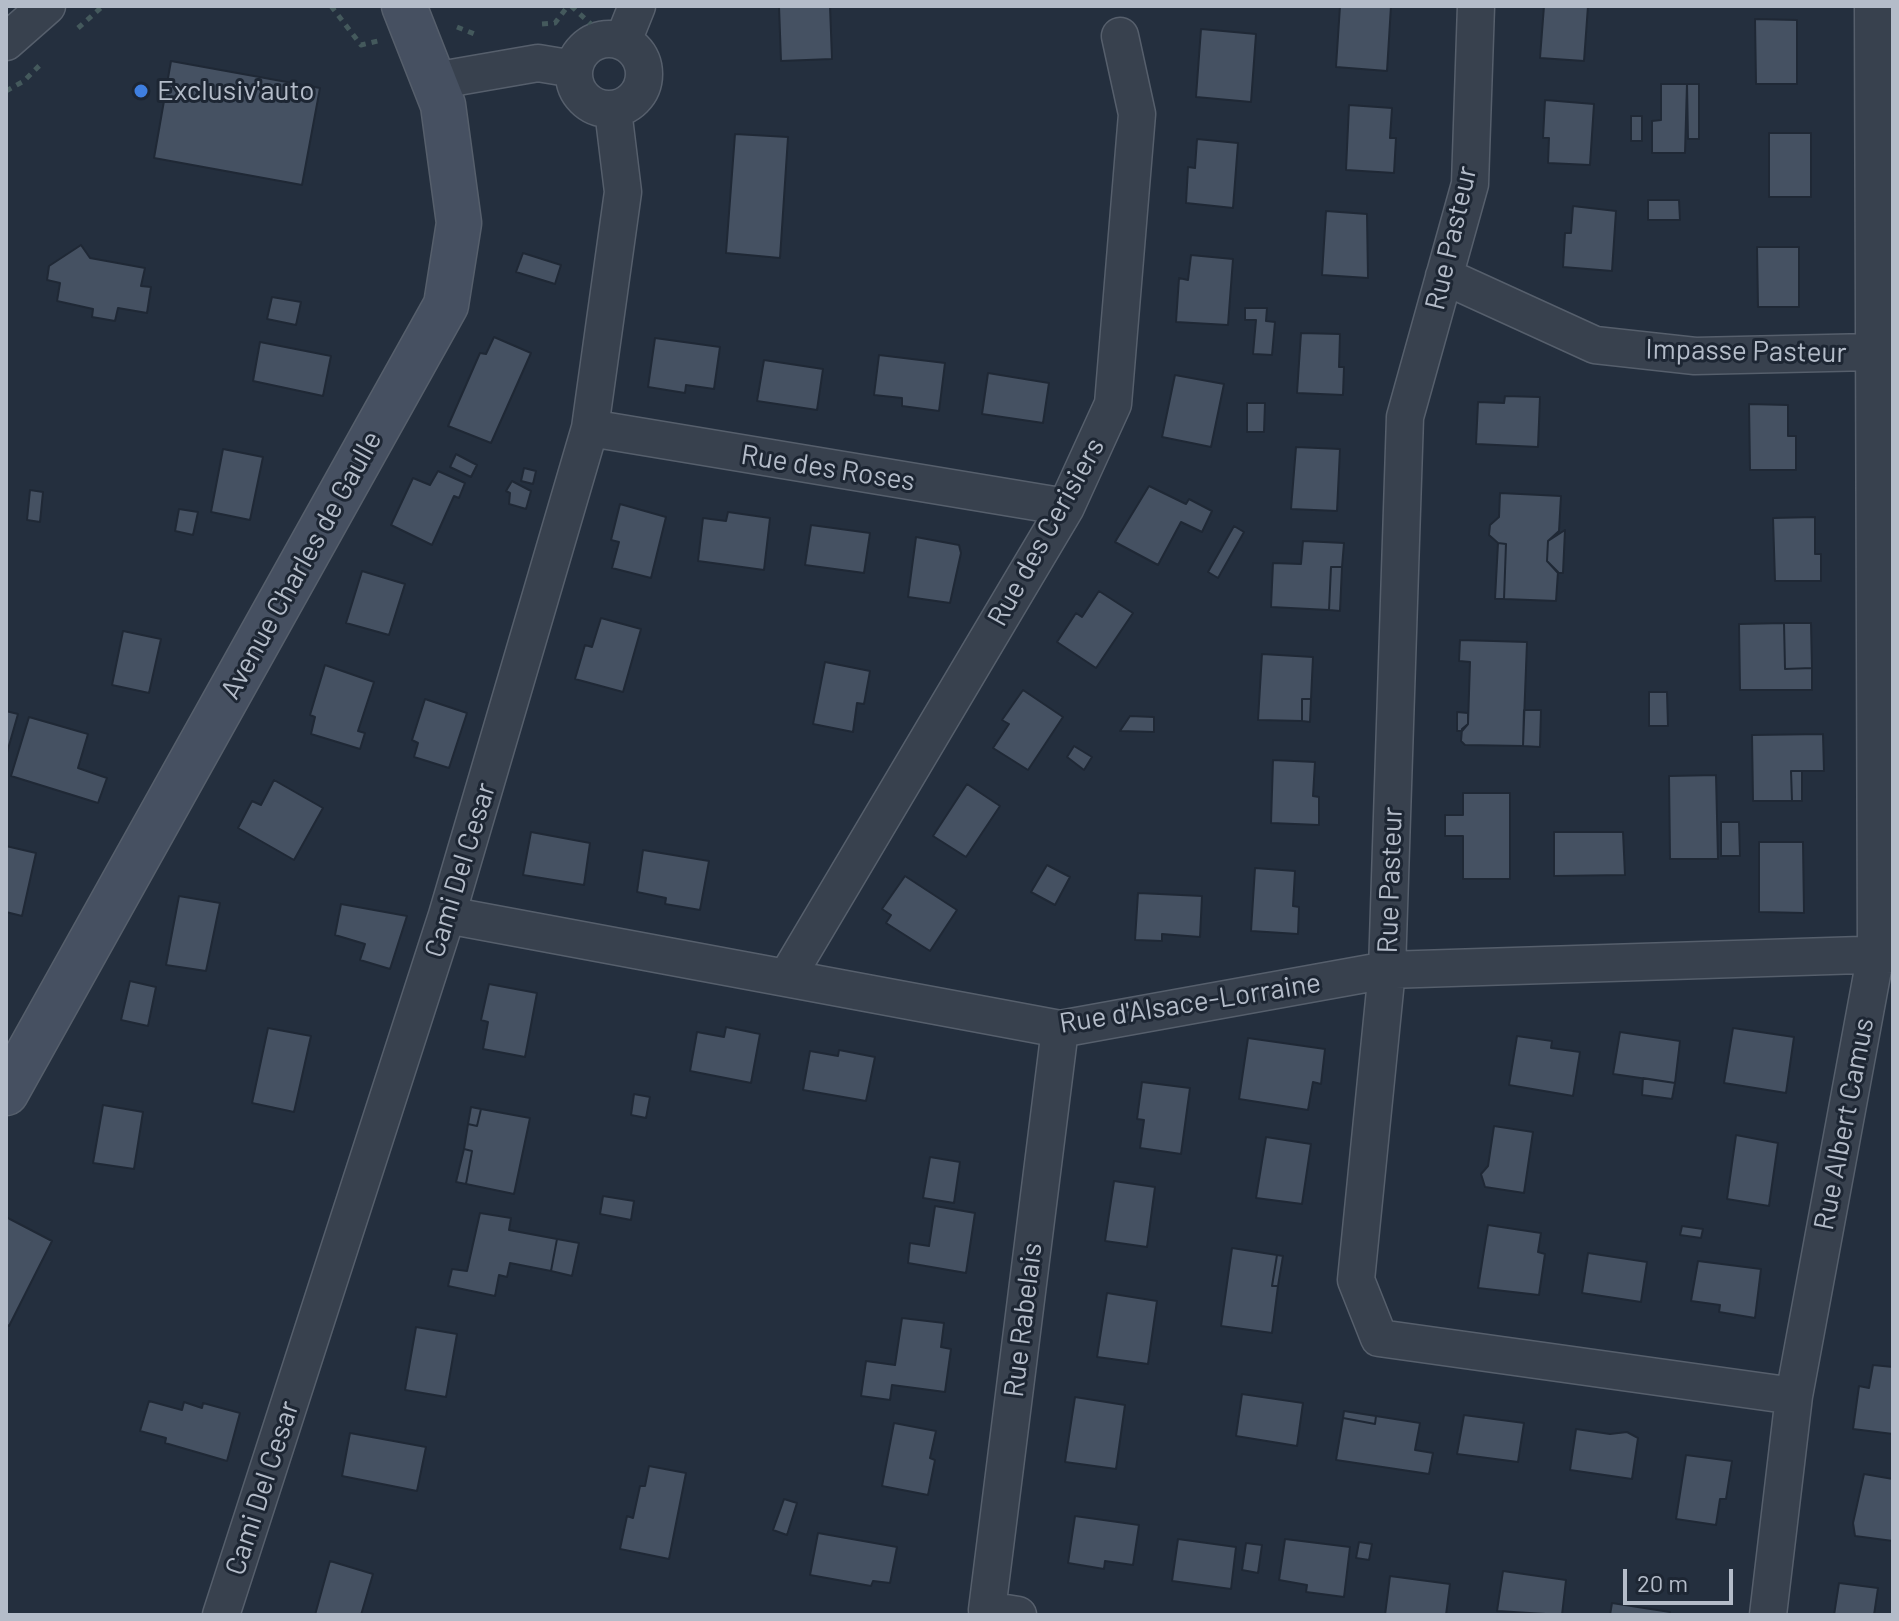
<!DOCTYPE html>
<html>
<head>
<meta charset="utf-8">
<style>
  body { margin:0 }
  #map { position:relative; width:1899px; height:1621px; overflow:hidden; background:#242f3e; font-family:Barlow,sans-serif }
  canvas { display:block }
  .frame { position:absolute; inset:0; border:8px solid #b4bcc9; pointer-events:none }
  .scale { position:absolute; left:1623px; top:1569px; width:110px; height:36px; box-sizing:border-box; border:4px solid #b4bcc9; border-top:0; padding-left:10px; font-size:24px; line-height:28px; white-space:nowrap; color:#b4bcc9; -webkit-text-stroke:6px #1d2633; paint-order:stroke }
</style>
</head>
<body>
<div id="map">
<canvas width="1899" height="1621"></canvas>
<div class="frame"></div>
<div class="scale">20 m</div>
</div>
<script>
const c = document.querySelector('canvas').getContext('2d');
c.lineJoin = 'round';
function fillPath(path, color) { c.fillStyle = color; c.fill(path, 'evenodd'); }
const poly = rows => new Path2D(rows.map(r => 'M' + r).join(''));
function trace(path, color, width, dash) { c.strokeStyle = color; c.lineWidth = width; c.lineCap = dash ? 'butt' : 'round'; c.setLineDash(dash || []); c.stroke(path); }
function write(font, color, halo, rows, align = 'center') {
  c.font = font + ' Barlow,sans-serif'; c.lineWidth = 6; c.setLineDash([]); c.textBaseline = 'middle'; c.strokeStyle = halo; c.fillStyle = color; for (const [text, x, y, turn = 0] of rows) {
    c.save(); c.translate(x, y); c.rotate((+turn || 0) * Math.PI / 180); c.textAlign = isNaN(turn) ? turn : align; if (halo) c.strokeText(text, 0, 0); c.fillText(text, 0, 0); c.restore();
  }
}
const building = poly([
  [779,6,830,6,832,59,781,61,779,6],
  [1340,6,1391,6,1387,71,1336,67,1340,6],
  [1544,6,1588,6,1584,61,1540,58,1544,6],
  [1755,19,1797,20,1797,84,1756,84,1755,19],
  [1201,29,1256,34,1251,102,1196,97,1201,29],
  [171,61,320,88,302,185,154,158,171,61],
  [1661,84,1687,84,1685,153,1652,153,1652,121,1661,120,1661,84],
  [1687,84,1699,84,1699,139,1688,139,1687,84],
  [1545,100,1594,104,1590,165,1548,163,1549,138,1543,138,1545,100],
  [1349,105,1392,108,1390,138,1396,138,1394,173,1346,170,1349,105],
  [1631,116,1642,116,1642,141,1631,141,1631,116],
  [1769,133,1811,133,1811,197,1769,197,1769,133],
  [735,134,788,137,780,258,726,253,735,134],
  [1197,139,1238,143,1233,208,1186,203,1188,167,1195,168,1197,139],
  [1648,200,1679,200,1680,220,1648,220,1648,200],
  [1573,206,1616,211,1612,271,1563,267,1565,233,1571,233,1573,206],
  [1326,211,1367,214,1368,278,1322,275,1326,211],
  [81,245,90,258,145,268,141,286,151,287,147,313,118,308,115,321,92,317,93,309,57,301,60,283,47,280,49,266,81,245],
  [1757,247,1799,247,1799,307,1758,307,1757,247],
  [523,253,561,265,555,284,516,272,523,253],
  [1191,255,1233,259,1228,325,1176,322,1179,278,1188,280,1191,255],
  [272,297,301,302,296,325,267,319,272,297],
  [1245,308,1267,308,1266,321,1275,322,1272,355,1253,354,1256,320,1245,320,1245,308],
  [1301,333,1340,334,1339,367,1344,367,1343,395,1297,393,1301,333],
  [494,337,531,353,491,443,448,426,480,353,486,354,494,337],
  [655,338,720,347,714,389,686,385,685,393,648,387,655,338],
  [260,342,331,356,323,396,253,381,260,342],
  [879,355,945,363,939,411,902,406,902,398,874,395,879,355],
  [764,360,823,369,817,410,757,401,764,360],
  [988,373,1049,383,1043,423,982,414,988,373],
  [1175,375,1224,384,1211,447,1162,437,1175,375],
  [1505,396,1540,397,1538,447,1476,444,1478,402,1504,403,1505,396],
  [1247,403,1265,403,1264,432,1247,432,1247,403],
  [1749,404,1788,405,1788,436,1796,436,1796,470,1750,470,1749,404],
  [1296,447,1340,449,1337,511,1291,509,1296,447],
  [223,449,263,457,250,520,211,512,223,449],
  [456,454,477,465,471,477,450,467,456,454],
  [524,468,536,471,533,484,521,481,524,468],
  [438,471,465,483,459,498,454,496,432,545,391,525,413,478,430,485,438,471],
  [512,481,531,491,526,509,509,504,510,493,506,491,512,481],
  [1149,486,1186,504,1189,499,1212,511,1202,532,1181,522,1158,565,1115,542,1149,486],
  [30,490,43,492,40,522,27,520,30,490],
  [1500,493,1561,496,1559,531,1548,541,1547,561,1558,572,1556,601,1504,599,1506,544,1498,543,1489,535,1490,525,1499,517,1500,493],
  [620,504,666,517,651,578,612,568,619,542,611,540,620,504],
  [179,509,198,512,193,535,175,531,179,509],
  [728,512,770,518,764,570,698,561,703,518,726,521,728,512],
  [1815,517,1815,554,1821,554,1821,581,1775,581,1773,518,1815,517],
  [811,525,870,533,864,573,805,565,811,525],
  [1234,526,1244,532,1218,578,1208,572,1234,526],
  [1565,530,1563,573,1558,573,1547,561,1548,541,1565,530],
  [916,537,959,545,961,553,950,603,908,597,916,537],
  [1303,541,1344,543,1342,567,1331,567,1329,610,1271,607,1273,563,1301,564,1303,541],
  [1498,543,1506,544,1504,599,1495,599,1498,543],
  [1331,567,1342,567,1340,611,1329,610,1331,567],
  [362,571,405,584,389,635,346,623,362,571],
  [1099,591,1133,613,1096,668,1057,642,1076,613,1082,617,1099,591],
  [601,618,641,629,623,692,575,679,585,645,592,647,601,618],
  [1784,623,1811,623,1812,668,1785,669,1784,623],
  [1784,623,1785,669,1812,668,1812,690,1740,690,1739,624,1784,623],
  [123,631,161,639,149,693,112,685,123,631],
  [1460,640,1527,642,1523,746,1465,745,1461,741,1462,729,1468,724,1470,662,1459,661,1460,640],
  [1262,654,1313,657,1311,699,1302,699,1302,721,1258,720,1262,654],
  [825,662,870,671,864,704,857,703,853,732,813,724,825,662],
  [325,665,374,682,358,731,365,733,360,749,311,734,315,717,310,715,325,665],
  [1023,690,1063,717,1028,770,993,748,1009,724,1002,720,1023,690],
  [1649,692,1667,692,1668,726,1649,726,1649,692],
  [425,699,467,713,449,768,414,757,418,743,412,740,425,699],
  [1302,699,1311,699,1310,722,1302,721,1302,699],
  [1524,710,1541,710,1540,747,1523,746,1524,710],
  [6,711,18,714,6,756,6,711],
  [1457,712,1468,713,1468,724,1462,731,1457,731,1457,712],
  [1130,716,1154,717,1154,732,1120,731,1130,716],
  [29,717,88,734,78,768,107,778,98,803,11,776,29,717],
  [1823,734,1824,771,1791,771,1792,801,1753,801,1752,735,1823,734],
  [1074,746,1092,757,1084,770,1067,757,1074,746],
  [1273,760,1315,762,1313,796,1319,797,1319,825,1271,823,1273,760],
  [1791,771,1802,771,1802,801,1792,801,1791,771],
  [1716,775,1718,859,1670,859,1669,776,1716,775],
  [274,780,323,808,294,860,238,828,252,801,261,805,274,780],
  [967,784,1000,806,966,857,933,836,967,784],
  [1463,793,1510,793,1510,879,1463,879,1463,836,1445,836,1445,815,1463,815,1463,793],
  [1721,822,1739,822,1740,856,1721,856,1721,822],
  [531,832,590,843,584,885,523,875,531,832],
  [1554,832,1623,832,1625,875,1554,876,1554,832],
  [1759,842,1803,842,1804,913,1759,912,1759,842],
  [6,846,36,853,22,916,6,912,6,846],
  [643,850,709,861,700,910,665,904,666,898,637,892,643,850],
  [1047,865,1070,877,1055,905,1031,892,1047,865],
  [1255,868,1295,871,1293,906,1299,907,1298,934,1251,931,1255,868],
  [905,876,957,910,930,951,886,923,891,915,882,909,905,876],
  [1138,893,1202,896,1200,937,1162,934,1162,941,1135,940,1138,893],
  [179,896,220,903,206,971,166,965,179,896],
  [341,904,407,916,390,969,360,960,365,944,335,935,341,904],
  [130,981,156,987,148,1026,121,1020,130,981],
  [489,984,537,993,525,1057,483,1049,488,1022,481,1020,489,984],
  [726,1027,760,1034,751,1083,690,1071,697,1032,724,1037,726,1027],
  [268,1028,311,1036,294,1112,252,1103,268,1028],
  [1733,1028,1794,1037,1786,1093,1724,1083,1733,1028],
  [1620,1032,1680,1041,1675,1083,1613,1074,1620,1032],
  [1517,1036,1552,1041,1551,1048,1580,1052,1573,1096,1509,1085,1517,1036],
  [1248,1038,1325,1049,1321,1084,1313,1082,1308,1110,1239,1099,1248,1038],
  [839,1050,875,1057,866,1101,803,1090,810,1051,838,1056,839,1050],
  [1643,1078,1675,1083,1672,1099,1642,1095,1643,1078],
  [1142,1082,1190,1088,1181,1154,1140,1148,1144,1120,1137,1119,1142,1082],
  [634,1094,650,1097,646,1118,631,1115,634,1094],
  [103,1105,143,1112,134,1169,93,1163,103,1105],
  [471,1107,481,1109,477,1126,468,1124,471,1107],
  [481,1109,530,1118,514,1194,466,1184,472,1151,464,1149,468,1124,477,1126,481,1109],
  [1494,1126,1533,1132,1524,1193,1485,1187,1481,1174,1488,1166,1494,1126],
  [1736,1135,1778,1143,1769,1206,1727,1199,1736,1135],
  [1266,1137,1311,1144,1302,1204,1256,1198,1266,1137],
  [464,1149,472,1151,466,1184,456,1182,464,1149],
  [930,1157,960,1162,954,1203,923,1198,930,1157],
  [1114,1181,1155,1187,1147,1247,1105,1241,1114,1181],
  [603,1196,634,1201,631,1220,600,1214,603,1196],
  [935,1206,975,1213,966,1273,908,1263,910,1243,929,1246,935,1206],
  [480,1213,511,1218,509,1230,557,1239,551,1271,510,1263,507,1277,499,1275,495,1296,448,1286,452,1269,467,1271,480,1213],
  [6,1217,52,1241,9,1326,6,1324,6,1217],
  [1488,1225,1541,1233,1538,1252,1545,1254,1539,1295,1478,1288,1488,1225],
  [1682,1226,1703,1229,1701,1238,1680,1235,1682,1226],
  [557,1239,579,1243,572,1276,551,1271,557,1239],
  [1232,1248,1277,1255,1272,1286,1278,1286,1272,1333,1221,1326,1232,1248],
  [1588,1253,1647,1262,1641,1302,1582,1293,1588,1253],
  [1277,1255,1283,1256,1278,1286,1272,1286,1277,1255],
  [1698,1261,1761,1269,1755,1318,1719,1312,1720,1305,1691,1301,1698,1261],
  [1107,1293,1157,1301,1148,1364,1097,1357,1107,1293],
  [902,1318,944,1323,941,1347,951,1349,945,1392,892,1385,890,1400,861,1396,866,1361,895,1365,902,1318],
  [416,1327,457,1334,446,1397,405,1390,416,1327],
  [1873,1365,1893,1367,1893,1434,1853,1429,1859,1386,1869,1388,1873,1365],
  [1242,1394,1303,1403,1297,1446,1236,1436,1242,1394],
  [1075,1397,1125,1405,1116,1469,1065,1462,1075,1397],
  [149,1401,182,1410,184,1402,202,1408,203,1403,240,1413,227,1461,165,1443,166,1438,140,1431,149,1401],
  [1344,1411,1376,1416,1375,1424,1343,1418,1344,1411],
  [1464,1415,1524,1423,1518,1462,1457,1454,1464,1415],
  [1376,1416,1420,1423,1415,1450,1433,1453,1429,1474,1336,1460,1343,1418,1375,1424,1376,1416],
  [894,1423,936,1431,930,1458,935,1460,928,1495,882,1486,894,1423],
  [1576,1429,1610,1434,1627,1432,1638,1438,1632,1479,1570,1470,1576,1429],
  [350,1433,426,1447,417,1491,342,1476,350,1433],
  [1686,1455,1732,1461,1726,1499,1720,1499,1716,1525,1676,1519,1686,1455],
  [649,1466,686,1473,669,1559,620,1549,627,1516,633,1518,640,1486,645,1486,649,1466],
  [1864,1474,1893,1479,1893,1541,1855,1536,1853,1523,1864,1474],
  [784,1499,797,1503,787,1535,773,1530,784,1499],
  [1075,1516,1139,1525,1133,1565,1105,1561,1104,1569,1068,1563,1075,1516],
  [818,1533,897,1547,890,1583,873,1581,871,1586,810,1575,818,1533],
  [1178,1539,1236,1547,1231,1589,1172,1581,1178,1539],
  [1285,1539,1350,1547,1344,1597,1306,1592,1307,1585,1279,1580,1285,1539],
  [1359,1542,1372,1544,1369,1560,1356,1558,1359,1542],
  [1246,1543,1262,1545,1258,1573,1242,1570,1246,1543],
  [330,1561,373,1574,361,1615,315,1615,330,1561],
  [1503,1571,1566,1580,1562,1615,1497,1611,1503,1571],
  [1390,1576,1450,1584,1446,1615,1385,1615,1390,1576],
  [1839,1583,1878,1588,1874,1615,1834,1615,1839,1583],
  [1612,1603,1670,1612,1670,1615,1610,1615,1612,1603]
]);
fillPath(building, '#455162');
trace(building, '#1f2835', 2);
const street = poly([
  [1476,6,1470,184,1405,417,1387,970,1356,1280,1379,1338,1794,1396],
  '574 74a35 35 0 1 1 70 0a35 35 0 1 1-70 0Z',
  [623,41,637,6],
  [6,42,47,6],
  [434,81,538,63,574,69],
  [1444,276,1595,345,1695,356,1872,352],
  [590,428,1066,507],
  [447,915,1060,1029,1387,970,1893,954],
  [787,977,1066,507,1113,404,1137,114,1120,36],
  [221,1615,447,915,590,428,623,192,613,110],
  [1018,1615,987,1610,1060,1029],
  [1768,1615,1794,1396,1876,953,1873,6]
]);
const secondary = poly([
  [6,1093,446,305,459,223,443,105,404,6]
]);
trace(street, '#565f6c', 39);
trace(secondary, '#565f6c', 47);
trace(poly([
  [331,6,361,45,378,41],
  [571,6,591,24],
  [542,24,555,23,568,6],
  [457,27,477,35],
  [78,28,103,6],
  [6,91,24,81,40,65]
]), '#44595c', 5, [6, 6]);
trace(street, '#38414e', 36);
trace(secondary, '#465061', 44);
for (const [x, y, r, color] of [
  [141,91,8,"#3f7fe0"]
]) { const dot = new Path2D(); dot.arc(x, y, r, 0, 2 * Math.PI); c.fillStyle = color; c.fill(dot); trace(dot, '#1d2633', 3); }
write('28px', '#b4bcc9', '#1d2633', [
  ["Exclusiv'auto",157,91]
], 'left');
write('28px', '#b4bcc9', '#1d2633', [
  ["Rue Pasteur",1451,238,-77],
  ["Impasse Pasteur",1746,351,1],
  ["Rue des Roses",828,468,9],
  ["Rue des Cerisiers",1046,532,-61],
  ["Avenue Charles de Gaulle",301,565,-61],
  ["Cami Del Cesar",460,870,-73],
  ["Rue Pasteur",1390,880,-88],
  ["Rue d'Alsace-Lorraine",1190,1003,-9],
  ["Rue Albert Camus",1844,1124,-79],
  ["Rue Rabelais",1023,1320,-83],
  ["Cami Del Cesar",262,1488,-72]
]);
</script>
</body>
</html>
